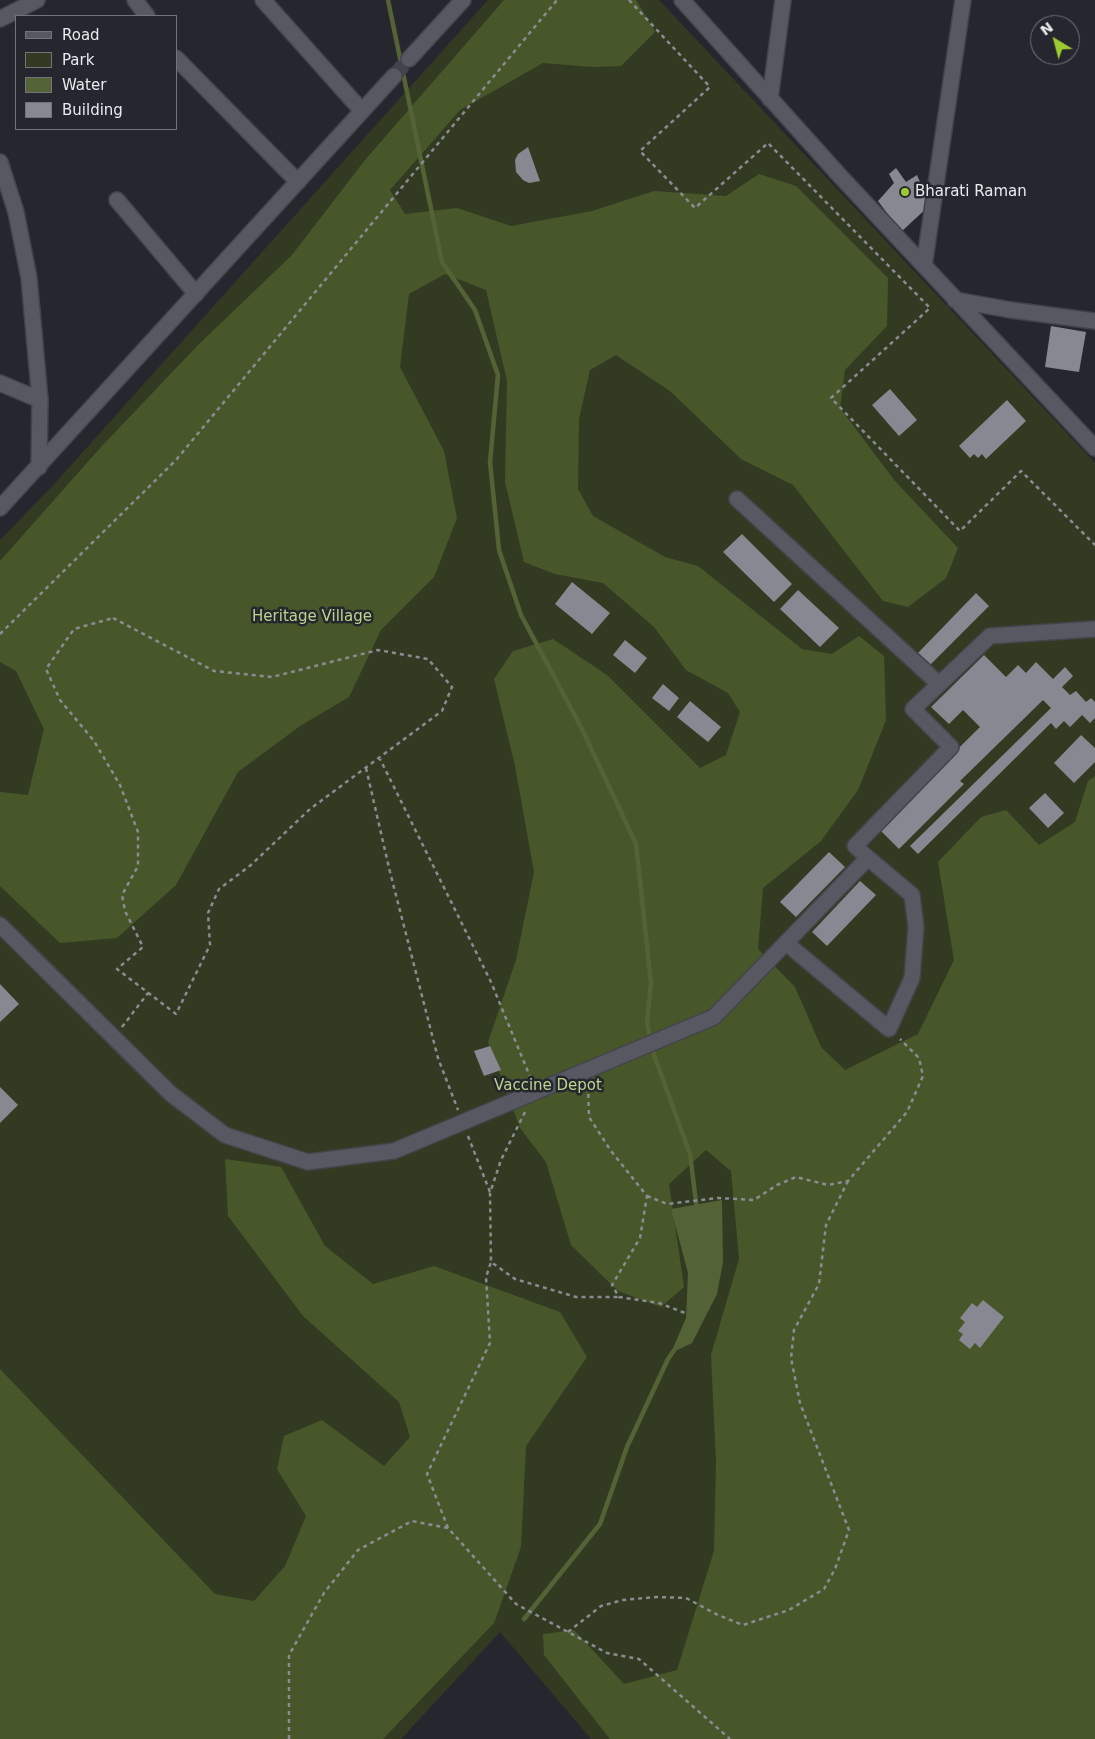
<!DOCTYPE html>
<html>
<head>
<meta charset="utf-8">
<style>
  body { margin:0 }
  #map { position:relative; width:1095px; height:1739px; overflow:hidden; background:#26262e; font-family:"DejaVu Sans",sans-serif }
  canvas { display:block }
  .legend { position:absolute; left:15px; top:15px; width:162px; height:115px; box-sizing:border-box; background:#26262e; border:1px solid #74747c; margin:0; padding:6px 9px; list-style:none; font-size:15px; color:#e9eaf0 }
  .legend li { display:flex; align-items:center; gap:10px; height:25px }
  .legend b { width:25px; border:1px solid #74747c }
  .north { position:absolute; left:1030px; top:15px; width:50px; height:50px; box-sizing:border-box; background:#26262e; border:1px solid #74747c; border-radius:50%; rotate:323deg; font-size:14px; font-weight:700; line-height:20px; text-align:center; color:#e9eaf0 }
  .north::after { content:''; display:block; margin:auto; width:18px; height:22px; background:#9cca31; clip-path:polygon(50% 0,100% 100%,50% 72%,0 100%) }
</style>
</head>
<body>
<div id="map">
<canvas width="1095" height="1739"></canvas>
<ul class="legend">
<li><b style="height:6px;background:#575861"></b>Road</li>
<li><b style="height:14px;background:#323b22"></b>Park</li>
<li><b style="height:14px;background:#536336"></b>Water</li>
<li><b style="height:14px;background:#878892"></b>Building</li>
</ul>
<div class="north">N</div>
</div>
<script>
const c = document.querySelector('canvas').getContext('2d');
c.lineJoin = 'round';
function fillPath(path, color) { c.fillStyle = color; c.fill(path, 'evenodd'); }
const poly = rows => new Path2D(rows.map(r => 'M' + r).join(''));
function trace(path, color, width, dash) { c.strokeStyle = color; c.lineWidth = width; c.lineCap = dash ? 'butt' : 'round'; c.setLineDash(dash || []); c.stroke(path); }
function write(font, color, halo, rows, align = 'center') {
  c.font = font + ' "DejaVu Sans",sans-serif'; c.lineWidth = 5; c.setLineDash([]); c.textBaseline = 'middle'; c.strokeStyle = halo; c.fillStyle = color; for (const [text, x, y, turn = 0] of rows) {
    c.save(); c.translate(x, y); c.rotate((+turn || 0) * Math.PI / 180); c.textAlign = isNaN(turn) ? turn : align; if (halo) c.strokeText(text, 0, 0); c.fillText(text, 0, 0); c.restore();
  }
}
fillPath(poly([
  [488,0,659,0,1095,463,1095,1739,591,1739,500,1632,401,1739,0,1739,0,540,55,483]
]), '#323b22');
fillPath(poly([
  [504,0,636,0,655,32,621,66,592,67,543,63,460,110,390,190,405,214,457,208,511,226,592,211,654,191,726,196,759,174,796,186,888,278,887,326,845,370,840,408,895,481,958,548,946,578,908,607,883,601,793,485,741,459,670,391,616,355,590,370,579,419,578,489,593,516,665,557,698,566,802,649,832,654,859,636,884,656,886,720,858,790,821,841,763,888,758,949,795,987,821,1047,845,1070,918,1034,954,960,938,862,981,817,1006,810,1039,845,1075,822,1088,781,1095,776,1095,1739,610,1739,544,1655,543,1634,574,1630,624,1684,677,1670,714,1551,716,1462,711,1355,739,1259,731,1171,706,1150,669,1184,684,1287,661,1307,618,1291,571,1245,546,1162,520,1128,488,1042,516,960,534,872,515,766,494,679,513,651,553,639,607,675,700,768,726,755,740,712,728,693,686,670,654,627,603,583,555,574,524,562,505,482,507,381,486,290,445,274,409,294,400,367,444,451,457,518,434,577,381,630,349,697,300,726,238,772,176,885,117,938,60,943,0,886,0,792,28,795,44,729,16,671,0,662,0,561,101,447,198,345,292,255,365,160],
  [225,1159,281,1167,325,1246,373,1284,434,1266,560,1312,587,1357,526,1446,521,1547,494,1623,383,1739,0,1739,0,1369,215,1594,254,1601,285,1566,306,1516,277,1469,284,1436,322,1420,384,1466,410,1437,399,1402,303,1316,228,1216]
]), '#47572a');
fillPath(poly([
  [722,1200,723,1262,717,1294,692,1343,671,1353,686,1318,688,1273,671,1209]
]), '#536336');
trace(poly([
  [388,0,442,262,475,310,498,375,490,462,499,550,521,615,581,727,636,844,651,983,647,1023,654,1055,690,1154,697,1210],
  [524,1619,600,1524,627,1447,668,1359,675,1349]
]), '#536336', 4.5);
fillPath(poly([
  [528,147,540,181,529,183,523,180,516,172,515,160,518,154],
  [896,168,906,182,917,175,930,205,901,232,878,201,894,183,889,174],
  [1051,326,1086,332,1079,372,1045,367],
  [890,389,917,420,899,436,872,405],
  [1007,400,1026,421,986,459,982,454,978,458,974,454,970,458,959,446],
  [742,534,792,584,774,602,723,552],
  [572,582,610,613,592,634,555,604],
  [798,590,839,628,820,647,780,609],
  [976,593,989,606,930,665,918,653],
  [625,640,647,658,635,673,613,655],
  [984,655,1006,677,1018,665,1026,673,1036,662,1053,679,1065,667,1073,676,1062,687,1070,695,1076,691,1086,702,1091,698,1095,702,1095,718,1090,723,1082,715,1070,727,1064,721,1056,729,1051,723,918,854,910,846,1051,708,1043,700,960,781,964,784,899,849,878,828,980,727,963,710,949,724,931,707],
  [663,684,679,698,669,711,652,698],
  [690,701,721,727,708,742,677,717],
  [1081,735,1095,748,1095,762,1074,783,1054,763],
  [1045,793,1064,813,1048,828,1029,808],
  [829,852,845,867,796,917,780,902],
  [860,881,876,895,827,946,812,932],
  [0,984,19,1004,0,1022],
  [490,1046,501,1070,484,1076,474,1051],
  [0,1087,18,1105,0,1123],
  [983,1300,1004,1317,980,1348,975,1343,970,1349,959,1340,963,1334,958,1331,965,1322,960,1318,972,1303,977,1307]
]), '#878892');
trace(poly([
  [394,76,409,59]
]), '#43434b', 15, [15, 8]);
const minor = poly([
  [135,0,147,16],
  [263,0,362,111],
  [682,0,840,176,1095,448],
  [0,19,37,0],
  [176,58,298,182],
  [409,59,463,0],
  [770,99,783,0],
  [0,162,16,212,29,278,40,400,39,467],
  [117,200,196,294],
  [924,266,963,0],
  [955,300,1011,310,1095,321],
  [0,383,40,400],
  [737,499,939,684],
  [0,508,394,76],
  [0,925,171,1094,225,1135,308,1162,394,1151,714,1017,868,858,855,846,951,747,913,709,990,636,1095,629],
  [786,943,889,1029,912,978,916,927,912,895,868,858]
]);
trace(minor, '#43444a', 18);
trace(poly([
  [629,0,710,87,640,151,695,208,768,143,930,308,831,398,960,531,1021,471,1095,545],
  [113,618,214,671,272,677,378,650,428,659,452,687,442,711,310,809,251,865,219,889,208,913,210,945,176,1014,117,969,143,947,125,911,122,895,138,866,138,832,120,785,94,741,60,700,46,669,74,629,113,618],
  [0,634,176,460,557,0],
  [379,757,491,982,531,1079],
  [366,768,390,872,438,1058,458,1110],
  [122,1027,148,993],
  [588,1086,589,1117,611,1151,647,1196,640,1238,612,1285,619,1297,659,1303,685,1313],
  [525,1112,501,1160,490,1193,491,1262,515,1279,576,1297,619,1297],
  [468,1136,490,1192],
  [647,1196,667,1204,718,1198,754,1200,777,1185,796,1177,828,1185,848,1181,907,1112,923,1076,919,1058,900,1039],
  [448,1528,427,1474,490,1343,486,1277,491,1262],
  [568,1632,601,1606,623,1600,656,1597,686,1598,718,1615,743,1625,789,1610,824,1589,835,1569,849,1530,800,1403,791,1358,794,1330,819,1284,826,1225,848,1181],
  [289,1739,289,1655,324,1593,358,1550,412,1521,448,1528,516,1604,607,1653,639,1659,730,1739]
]), '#8b8c93', 2.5, [4, 4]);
trace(minor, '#575861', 15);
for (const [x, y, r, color] of [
  [905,192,5,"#9cca31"]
]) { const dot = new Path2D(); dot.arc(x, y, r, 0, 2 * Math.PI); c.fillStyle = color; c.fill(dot); trace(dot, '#26262e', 2); }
write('15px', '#e9eaf0', '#26262e', [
  ["Bharati Raman",915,192]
], 'left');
write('15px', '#bad68d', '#26262e', [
  ["Heritage Village",312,617],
  ["Vaccine Depot",548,1086]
]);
</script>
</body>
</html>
